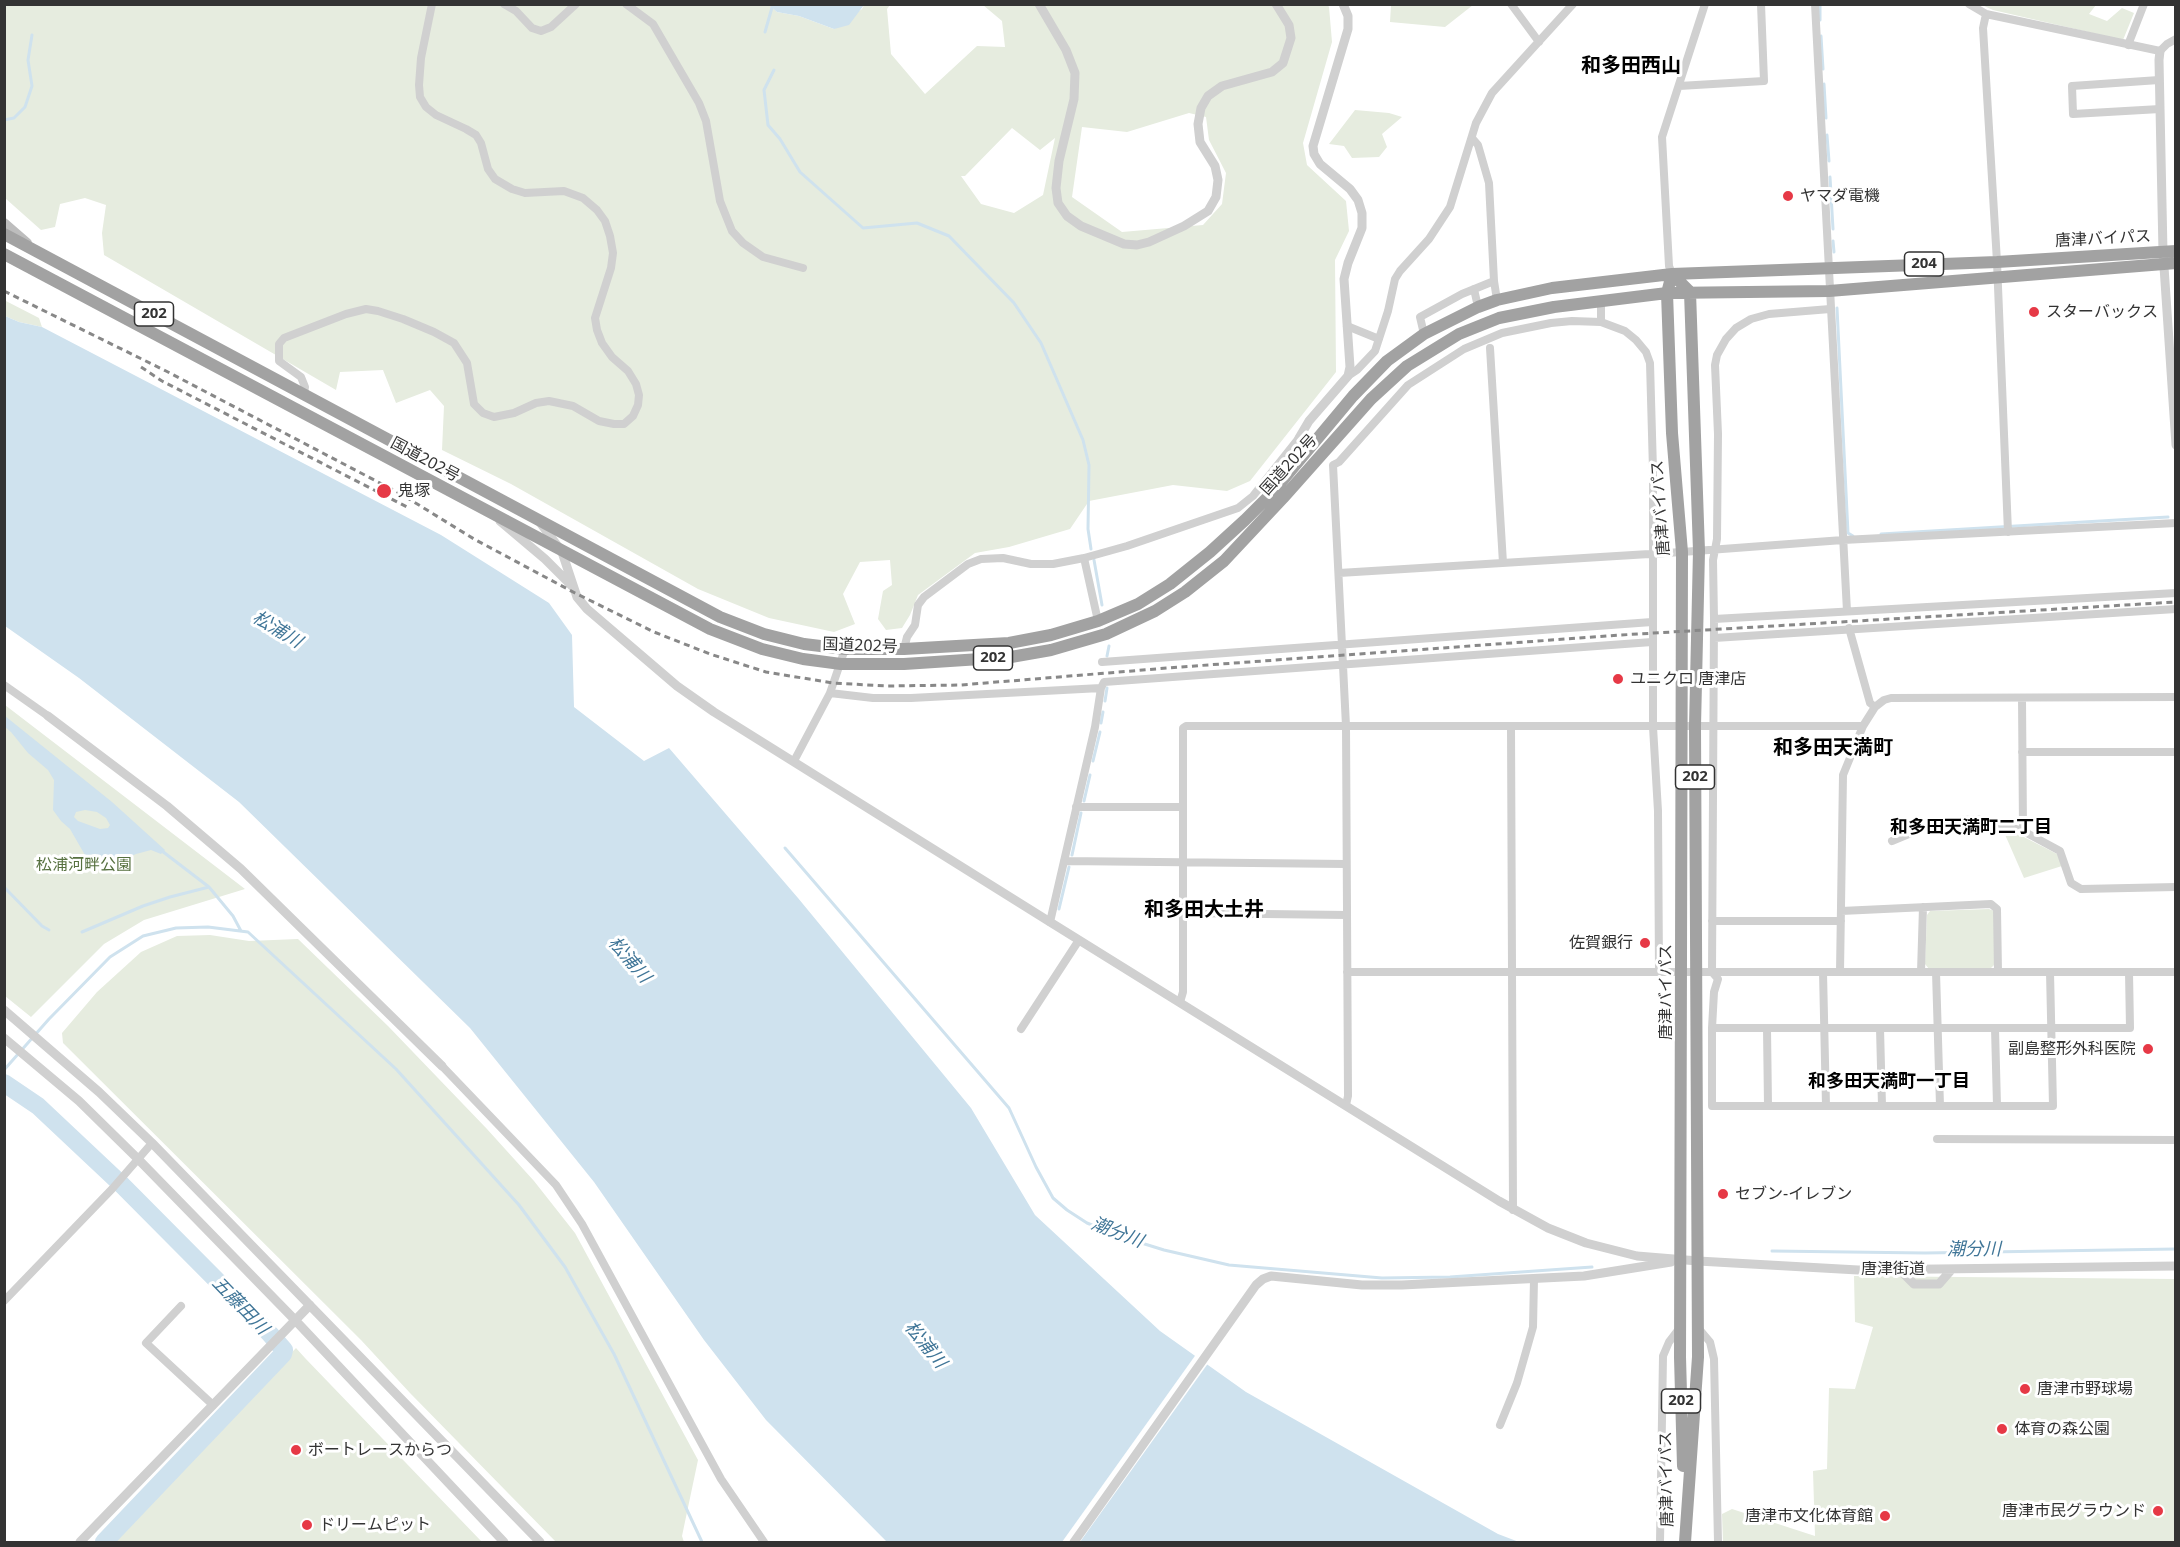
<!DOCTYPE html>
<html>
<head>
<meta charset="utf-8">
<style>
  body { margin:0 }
  #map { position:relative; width:2180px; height:1547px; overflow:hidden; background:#fff; font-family:"Noto Sans",sans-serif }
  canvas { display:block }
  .frame { position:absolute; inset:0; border:6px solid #333; pointer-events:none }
</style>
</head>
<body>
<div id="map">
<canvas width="2180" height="1547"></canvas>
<div class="frame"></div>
</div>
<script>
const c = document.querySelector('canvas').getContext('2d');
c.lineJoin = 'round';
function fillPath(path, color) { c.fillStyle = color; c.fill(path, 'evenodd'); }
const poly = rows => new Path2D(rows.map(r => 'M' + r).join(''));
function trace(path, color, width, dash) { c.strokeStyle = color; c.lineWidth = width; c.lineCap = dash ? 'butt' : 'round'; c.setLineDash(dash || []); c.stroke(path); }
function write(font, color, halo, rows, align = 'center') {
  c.font = font + ' "Noto Sans","Noto Sans JP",sans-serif'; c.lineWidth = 6; c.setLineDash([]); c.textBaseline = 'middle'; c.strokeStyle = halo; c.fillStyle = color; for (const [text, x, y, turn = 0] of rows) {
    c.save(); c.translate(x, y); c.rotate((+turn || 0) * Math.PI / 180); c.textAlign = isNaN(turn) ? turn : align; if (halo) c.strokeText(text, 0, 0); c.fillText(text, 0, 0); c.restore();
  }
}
fillPath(poly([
  [769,4,777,12,799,16,834,29,862,9,864,5,890,5,887,9,891,54,925,94,977,46,1005,47,1002,21,983,5,1327,4,1329,7,1332,42,1303,143,1307,165,1346,201,1349,231,1335,260,1336,372,1250,481,1227,491,1173,485,1089,501,1070,529,1009,547,975,553,918,595,910,615,902,628,886,630,878,619,883,591,892,585,890,560,860,562,843,594,855,624,834,632,769,618,698,589,511,484,442,450,444,406,430,390,396,403,383,370,340,372,336,390,104,255,102,233,106,205,85,198,60,204,55,227,41,230,5,198,5,5],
  [1189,113,1206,117,1209,140,1226,173,1222,204,1203,225,1122,232,1072,197,1082,127,1127,132],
  [1012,128,1040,150,1055,138,1043,195,1014,213,981,204,961,176,965,176],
  [1391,5,1391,4,1473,5,1445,27,1390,22],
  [1982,5,2096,5,2089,14,2107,21,2122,8,2134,13,2123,40,1993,10],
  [1355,110,1389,113,1402,117,1382,134,1387,147,1379,157,1352,158,1344,146,1329,144],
  [4,300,39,318,42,327,19,322,5,316],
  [5,705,245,889,144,920,104,944,31,1017,5,996],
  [2003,830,2020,835,2059,855,2062,866,2024,878],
  [1989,909,1994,911,1995,964,1990,969,1929,969,1925,964,1927,915,1930,911],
  [210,935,249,941,298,939,388,1026,487,1129,534,1181,575,1233,698,1460,682,1536,684,1542,556,1542,410,1393,361,1340,63,1043,62,1033,97,992,141,952,177,936],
  [1854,1276,2175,1279,2175,1542,1723,1542,1722,1514,1732,1509,1815,1536,1813,1471,1827,1469,1829,1388,1855,1389,1873,1327,1855,1322],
  [296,1348,305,1358,482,1542,110,1542]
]), '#e6ecdf');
fillPath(poly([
  [769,5,864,5,849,25,834,29,799,16,777,12],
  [5,316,19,322,42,327,441,535,549,603,572,635,574,707,644,761,669,748,798,898,971,1108,1035,1215,1160,1331,1246,1392,1498,1534,1519,1542,887,1542,766,1420,704,1340,594,1182,470,1028,239,802,79,678,5,626],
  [5,716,112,802,165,850,161,854,151,850,136,854,116,863,97,863,85,855,70,829,61,821,53,810,54,780,48,770,28,753,11,732,5,727],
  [85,810,97,812,106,818,110,825,108,828,100,829,78,821,74,817,76,812]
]), '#cfe2ee');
fillPath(poly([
  [1197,1353,1209,1362,1080,1542,1062,1542]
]), '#fff');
trace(poly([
  [1820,4,1820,20],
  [765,32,773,4],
  [1821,36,1823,69],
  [774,70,764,90,768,125,780,139,800,172,863,228,917,223,949,236,1014,303,1041,343,1083,440,1089,465,1088,529,1091,549],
  [1824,84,1826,118],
  [4,120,14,118,25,107,32,86,28,60,32,35],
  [1827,135,1829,161],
  [1830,177,1833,229],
  [1833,241,1834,252],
  [1837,308,1848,533,1853,536],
  [1881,534,2168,517],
  [1094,560,1102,605],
  [1107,656,1109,646],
  [1105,701,1107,688],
  [1101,723,1103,712],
  [1093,761,1100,732],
  [1084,801,1090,775],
  [785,848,1009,1108,1036,1167,1053,1198,1067,1210,1087,1223,1119,1236,1164,1250,1229,1265,1382,1278,1450,1277,1592,1267],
  [162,851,209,887,233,916,241,931],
  [1072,855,1081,813],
  [4,887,42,926,49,930],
  [1059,909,1069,867],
  [82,932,143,906,170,897,209,887],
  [4,1070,49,1019,110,957,143,936,176,928,208,927,248,932,396,1069,519,1205,565,1267,614,1354,702,1542],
  [1772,1251,1925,1253,2176,1249]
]), '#cfe2ee', 3);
trace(poly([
  [4,1083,38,1106,122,1185,270,1334,284,1350,283,1354,104,1542]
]), '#cfe2ee', 18);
trace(poly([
  [504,4,516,11,532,28,541,31,551,27,576,4],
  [626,4,653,24,699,103,706,121,720,201,732,231,743,243,763,257,803,268],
  [1511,4,1539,42],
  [1815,4,1847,611],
  [1969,4,1986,14,2160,51,2167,44,2176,39],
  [1986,14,1983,28,1997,262,2008,532],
  [2128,45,2144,4],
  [2159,80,2072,86,2073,114,2160,109],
  [1679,86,1764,81,1761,4],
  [1472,138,1478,145,1489,183,1494,281,1497,300],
  [1672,274,1669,266,1662,137,1705,4],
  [1474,289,1478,307],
  [1601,301,1601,322],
  [1830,309,1769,314,1751,319,1736,328,1726,339,1717,355,1715,365,1718,434,1717,539,1713,560,1714,619,1712,972,1718,979,1714,992,1712,1028,1712,1106,2053,1106,2050,972],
  [1347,326,1379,339],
  [1424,334,1420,317,1462,294,1494,281],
  [1490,348,1503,563],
  [1348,376,1357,370,1375,351,1388,311,1395,279,1400,271,1429,239,1450,207,1476,123,1492,93,1573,4],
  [304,394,305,387,301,377,279,361,279,344,284,338,346,314,366,309,378,311,403,319,434,332,454,343,467,363,474,404,483,413,494,417,514,413,536,403,549,401,573,406,599,421,614,424,624,424,633,416,638,405,639,395,636,384,628,371,612,357,602,343,597,330,595,318,611,268,613,253,610,236,605,221,597,210,583,198,564,191,525,193,512,189,495,179,488,169,481,143,476,135,466,129,436,115,426,107,420,97,419,85,421,58,432,4],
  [1084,558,1098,621],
  [1339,573,1682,552,1843,540,2176,523],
  [1714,619,2176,593],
  [1849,628,1870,703,1875,707],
  [1714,638,2176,609],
  [904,649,907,637,915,625,918,605,924,597,968,564,981,559,1003,558,1031,564,1053,564,1084,558,1127,546,1238,508,1253,496,1299,438],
  [1102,662,1652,622],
  [4,685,48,716],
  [830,693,873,698,911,698,1101,688],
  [2022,698,2023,831],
  [1511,727,1513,1210],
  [2022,752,2176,752],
  [794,761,830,693,845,649],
  [1076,807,1183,807],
  [1892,841,1940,821,1983,819,2023,831,2060,851,2071,883,2081,889,2176,887],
  [1064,861,1346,864],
  [1841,911,1991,904,1997,909,1998,972],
  [1183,913,1347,915],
  [1712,921,1841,921],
  [1050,922,1095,727,1101,688,1104,682,1652,642],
  [1347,972,2176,972],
  [1823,972,1826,1106],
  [1840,972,1843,775,1863,726,1875,707,1884,700,1891,698,2176,697],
  [1921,972,1923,907],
  [1936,972,1940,1106],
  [1180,1002,1183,992,1183,728,1186,726,1863,726],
  [1712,1028,2130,1028,2129,972],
  [1767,1028,1768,1106],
  [1880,1028,1882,1106],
  [1995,1028,1997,1106],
  [1021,1029,1079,940],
  [442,1066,556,1185,582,1224,721,1479,764,1542],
  [1346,1105,1348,1096,1346,726,1333,465,1339,462,1408,385,1464,349,1502,333,1551,323,1572,321,1601,322,1625,331,1636,340,1646,352,1650,363,1653,470,1653,727,1658,811,1659,972],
  [1937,1139,2176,1140],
  [4,1301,112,1189,152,1143],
  [181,1306,146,1343,213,1405],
  [1699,1329,1710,1342,1714,1359,1718,1542],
  [1500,1425,1517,1383,1533,1327,1534,1279],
  [1660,1542,1663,1356,1669,1342,1679,1329]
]), '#d0d0d0', 8);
trace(poly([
  [1039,4,1066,50,1075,73,1074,99,1059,161,1056,188,1058,203,1067,216,1081,226,1124,244,1137,245,1149,242,1184,226,1208,211,1216,197,1218,180,1215,166,1200,142,1198,124,1201,108,1208,96,1222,86,1272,72,1283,63,1291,38,1289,25,1276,4],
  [2160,51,2159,60,2163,252,2176,445],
  [1309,448,1299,438,1309,421,1348,376,1350,367,1344,279,1348,263,1362,228,1362,213,1358,200,1350,189,1320,164,1314,154,1313,146,1348,29,1348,16,1343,4],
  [500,521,545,559,572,586],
  [539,521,562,552,577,597,587,609,677,686,714,712,1050,922,1499,1201,1548,1228,1586,1243,1637,1256,1698,1261,1858,1270,2176,1266],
  [48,716,167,806,241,869,442,1066],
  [4,1010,99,1092,152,1143,540,1542],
  [4,1038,79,1101,138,1159,295,1320,504,1542],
  [1899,1269,1914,1284,1939,1284,1952,1269],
  [80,1542,310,1305],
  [1074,1542,1256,1285,1263,1279,1271,1276,1362,1285,1402,1285,1584,1276,1671,1262]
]), '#d0d0d0', 9);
trace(poly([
  [4,223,27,243]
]), '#bdbdbd', 10);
trace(poly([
  [4,234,720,617,764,634,804,644,845,649,904,649,1009,643,1051,635,1098,621,1138,604,1170,584,1210,552,1245,520,1272,493,1353,396,1387,361,1424,334,1478,307,1497,300,1552,288,1672,274,1997,262,2176,251],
  [4,254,710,629,762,649,803,659,841,664,904,664,1011,657,1051,650,1106,634,1155,611,1185,592,1224,561,1283,498,1371,399,1407,366,1459,334,1499,318,1554,307,1667,293,1829,291,2176,263],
  [1672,274,1690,292,1699,551,1695,726,1698,1357,1685,1542],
  [1672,274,1667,293,1672,433,1682,552,1680,1357,1683,1466]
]), '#a2a2a2', 12);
trace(poly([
  [4,291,166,371,401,494,474,539,575,593,654,632,710,654,766,672,833,683,886,686,961,685,1180,667,1621,635,2176,602],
  [141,367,162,381,409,508]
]), '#888', 3, [6, 4.5]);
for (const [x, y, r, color] of [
  [1788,196,6,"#e63946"],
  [2034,312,6,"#e63946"],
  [384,491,8,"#e63946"],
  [1618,679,6,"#e63946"],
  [1645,943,6,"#e63946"],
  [2148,1049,6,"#e63946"],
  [1723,1194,6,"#e63946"],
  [2025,1389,6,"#e63946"],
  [2002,1429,6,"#e63946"],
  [296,1450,6,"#e63946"],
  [2158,1511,6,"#e63946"],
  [1885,1516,6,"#e63946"],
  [307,1525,6,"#e63946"]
]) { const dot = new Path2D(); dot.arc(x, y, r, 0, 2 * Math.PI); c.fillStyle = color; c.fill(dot); trace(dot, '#fff', 2); }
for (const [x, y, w] of [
  [1924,264,39],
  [154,314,39],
  [993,658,39],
  [1695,777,39],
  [1681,1401,39]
]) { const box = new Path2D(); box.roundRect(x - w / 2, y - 12, w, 24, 4.5); c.fillStyle = '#fff'; c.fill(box); trace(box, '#333', 1.5); }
write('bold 15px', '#333', null, [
  ["204",1924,264],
  ["202",154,314],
  ["202",993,658],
  ["202",1695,777],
  ["202",1681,1401]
]);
write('16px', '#333', '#fff', [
  ["ヤマダ電機",1800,196],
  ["スターバックス",2046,312],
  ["鬼塚",398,491],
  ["ユニクロ 唐津店",1630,679],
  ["佐賀銀行",1633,943,"right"],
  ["副島整形外科医院",2136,1049,"right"],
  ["セブン-イレブン",1735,1194],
  ["唐津市野球場",2037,1389],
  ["体育の森公園",2014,1429],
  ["ボートレースからつ",308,1450],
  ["唐津市民グラウンド",2146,1511,"right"],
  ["唐津市文化体育館",1873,1516,"right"],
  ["ドリームピット",319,1525]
], 'left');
write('16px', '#333', '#fff', [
  ["唐津バイパス",2103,239,-3],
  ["国道202号",425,460,28],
  ["国道202号",1289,465,-48],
  ["唐津バイパス",1661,508,-94],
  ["国道202号",860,646,2],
  ["唐津バイパス",1666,992,-90],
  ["唐津街道",1893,1269],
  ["唐津バイパス",1667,1479,-91]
]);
write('16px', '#56703f', '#fff', [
  ["松浦河畔公園",84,865]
]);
write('italic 18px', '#3f7597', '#fff', [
  ["松浦川",277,630,31],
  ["松浦川",629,960,49],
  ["潮分川",1117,1233,21],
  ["潮分川",1974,1250],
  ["五藤田川",240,1306,46],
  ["松浦川",925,1345,51]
]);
write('bold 18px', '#000', '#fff', [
  ["和多田天満町二丁目",1971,828],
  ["和多田天満町一丁目",1889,1082]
]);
write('bold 20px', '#000', '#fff', [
  ["和多田西山",1631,66],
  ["和多田天満町",1833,748],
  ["和多田大土井",1204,910]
]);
</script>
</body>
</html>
